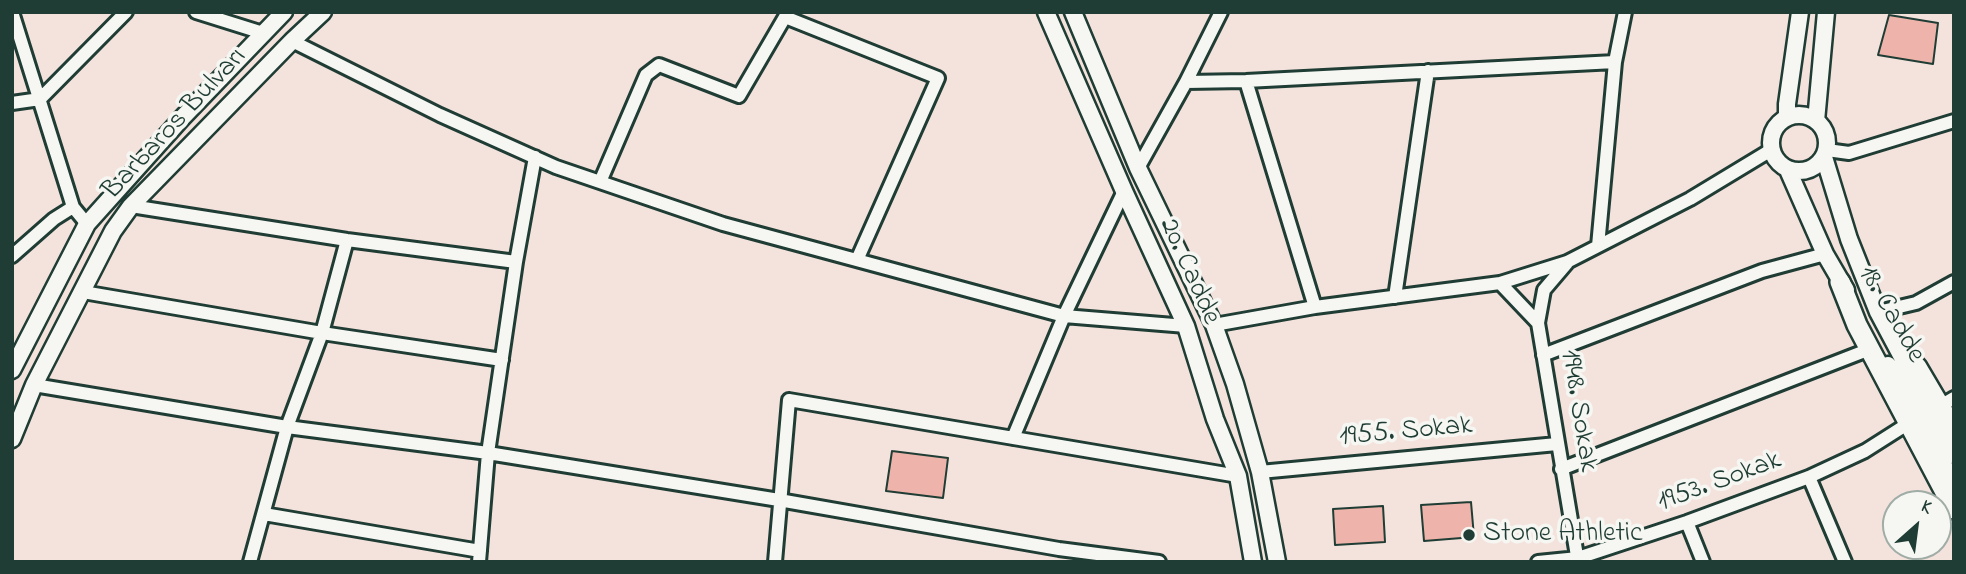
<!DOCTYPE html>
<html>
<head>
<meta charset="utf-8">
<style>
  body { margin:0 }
  #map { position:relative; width:1966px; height:574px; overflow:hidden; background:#f4e2dc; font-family:"Indie Flower",sans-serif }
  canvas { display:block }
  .frame { position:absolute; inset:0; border:14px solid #1f3d34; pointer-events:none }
  .north { position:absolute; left:1882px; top:490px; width:70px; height:70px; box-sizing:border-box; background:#f6f6f2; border:2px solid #a0aca6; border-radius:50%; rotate:28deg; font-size:19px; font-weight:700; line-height:28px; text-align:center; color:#1f3d34 }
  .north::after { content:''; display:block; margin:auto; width:24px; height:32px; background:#1f3d34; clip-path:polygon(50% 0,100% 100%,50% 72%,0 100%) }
</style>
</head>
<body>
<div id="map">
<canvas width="1966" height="574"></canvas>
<div class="frame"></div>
<div class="north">K</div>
</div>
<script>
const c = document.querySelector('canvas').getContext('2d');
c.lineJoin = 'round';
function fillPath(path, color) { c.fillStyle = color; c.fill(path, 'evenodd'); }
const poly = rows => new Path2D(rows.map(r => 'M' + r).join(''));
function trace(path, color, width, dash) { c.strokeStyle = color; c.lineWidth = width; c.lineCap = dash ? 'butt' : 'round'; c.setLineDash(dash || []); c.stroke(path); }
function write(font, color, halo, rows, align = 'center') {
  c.font = font + ' "Indie Flower",sans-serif'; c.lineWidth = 7; c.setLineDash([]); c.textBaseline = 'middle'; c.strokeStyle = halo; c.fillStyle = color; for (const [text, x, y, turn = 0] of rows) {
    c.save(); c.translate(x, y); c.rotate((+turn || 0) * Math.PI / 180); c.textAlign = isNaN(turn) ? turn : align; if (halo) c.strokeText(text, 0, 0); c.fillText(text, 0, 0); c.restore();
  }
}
const building = poly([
  [1889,15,1938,23,1933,64,1878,55,1889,15],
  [892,451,948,458,943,498,886,491,892,451],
  [1471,502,1474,537,1424,541,1421,505,1471,502],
  [1383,506,1385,542,1335,545,1333,509,1383,506]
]);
fillPath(building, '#eeb3aa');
trace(building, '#1f3d34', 2);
const minor = poly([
  [12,12,73,207,87,224],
  [196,12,263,33],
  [292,41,440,115,556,167,723,224,1064,316,1186,326],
  [1246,81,1315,307],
  [1186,82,1246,81,1615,62],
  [12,103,40,99,126,12],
  [1827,150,1849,153,1954,121],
  [1138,168,1186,82,1221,12],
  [600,182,646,75,659,65,739,96,785,17,938,78,857,260],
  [131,206,347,240,516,262],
  [1598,246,1615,62,1625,12],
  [12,256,54,219,73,207],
  [1500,283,1538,323,1578,562],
  [83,292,322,333,502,360],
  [1395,297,1428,71],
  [1878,312,1916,303,1954,282],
  [1538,323,1544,290,1567,263],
  [1214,325,1315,307,1500,283,1567,262,1690,199,1771,150],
  [1543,355,1762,271,1825,254],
  [34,385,287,427,488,453,779,500,1059,549,1159,562],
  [1942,405,1954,398],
  [1013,438,1064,316,1124,191],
  [1561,469,1870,349],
  [1260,472,1557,444],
  [1809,477,1845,562],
  [264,514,480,551],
  [1687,522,1703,562],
  [250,562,287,427,322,333,347,240],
  [479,562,488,453,516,262,535,157],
  [775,562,789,400,1238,476],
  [1538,562,1578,558,1687,522,1809,477,1865,451,1909,423]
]);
const tertiary = poly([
  [1046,12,1124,191,1186,326,1215,419,1238,476,1253,562],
  [1073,12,1138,168,1214,325,1235,384,1260,472,1277,562],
  '1771 143a28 28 0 1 1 56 0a28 28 0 1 1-56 0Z',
  [1787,117,1787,104,1800,12],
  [1816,121,1826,12],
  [1824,157,1849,239,1878,312,1954,455],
  [1788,170,1825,254,1846,290],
  [1888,365,1954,484],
  [1918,366,1954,427],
  [12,370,87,224,182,118,284,12],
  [12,439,34,385,113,231,131,206,292,41,323,12]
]);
const primary = poly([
  [1840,282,1857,325,1954,509]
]);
trace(minor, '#1f3d34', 18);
trace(tertiary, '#1f3d34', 21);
trace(primary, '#1f3d34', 24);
trace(minor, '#f6f6f2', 12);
trace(tertiary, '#f6f6f2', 16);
trace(primary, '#f6f6f2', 19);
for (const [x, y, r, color] of [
  [1469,535,7,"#1f3d34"]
]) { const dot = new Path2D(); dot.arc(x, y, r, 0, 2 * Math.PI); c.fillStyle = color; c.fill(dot); trace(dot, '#f6f6f2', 2.5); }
write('28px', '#1f3d34', '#f6f6f2', [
  ["Barbaros Bulvarı",176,125,-47],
  ["20. Cadde",1188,272,66],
  ["18. Cadde",1890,315,60],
  ["1948. Sokak",1577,411,81],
  ["1955. Sokak",1406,433,-5],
  ["1953. Sokak",1720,483,-20]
]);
write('28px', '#1f3d34', '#f6f6f2', [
  ["Stone Athletic",1483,535]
], 'left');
</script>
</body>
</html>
